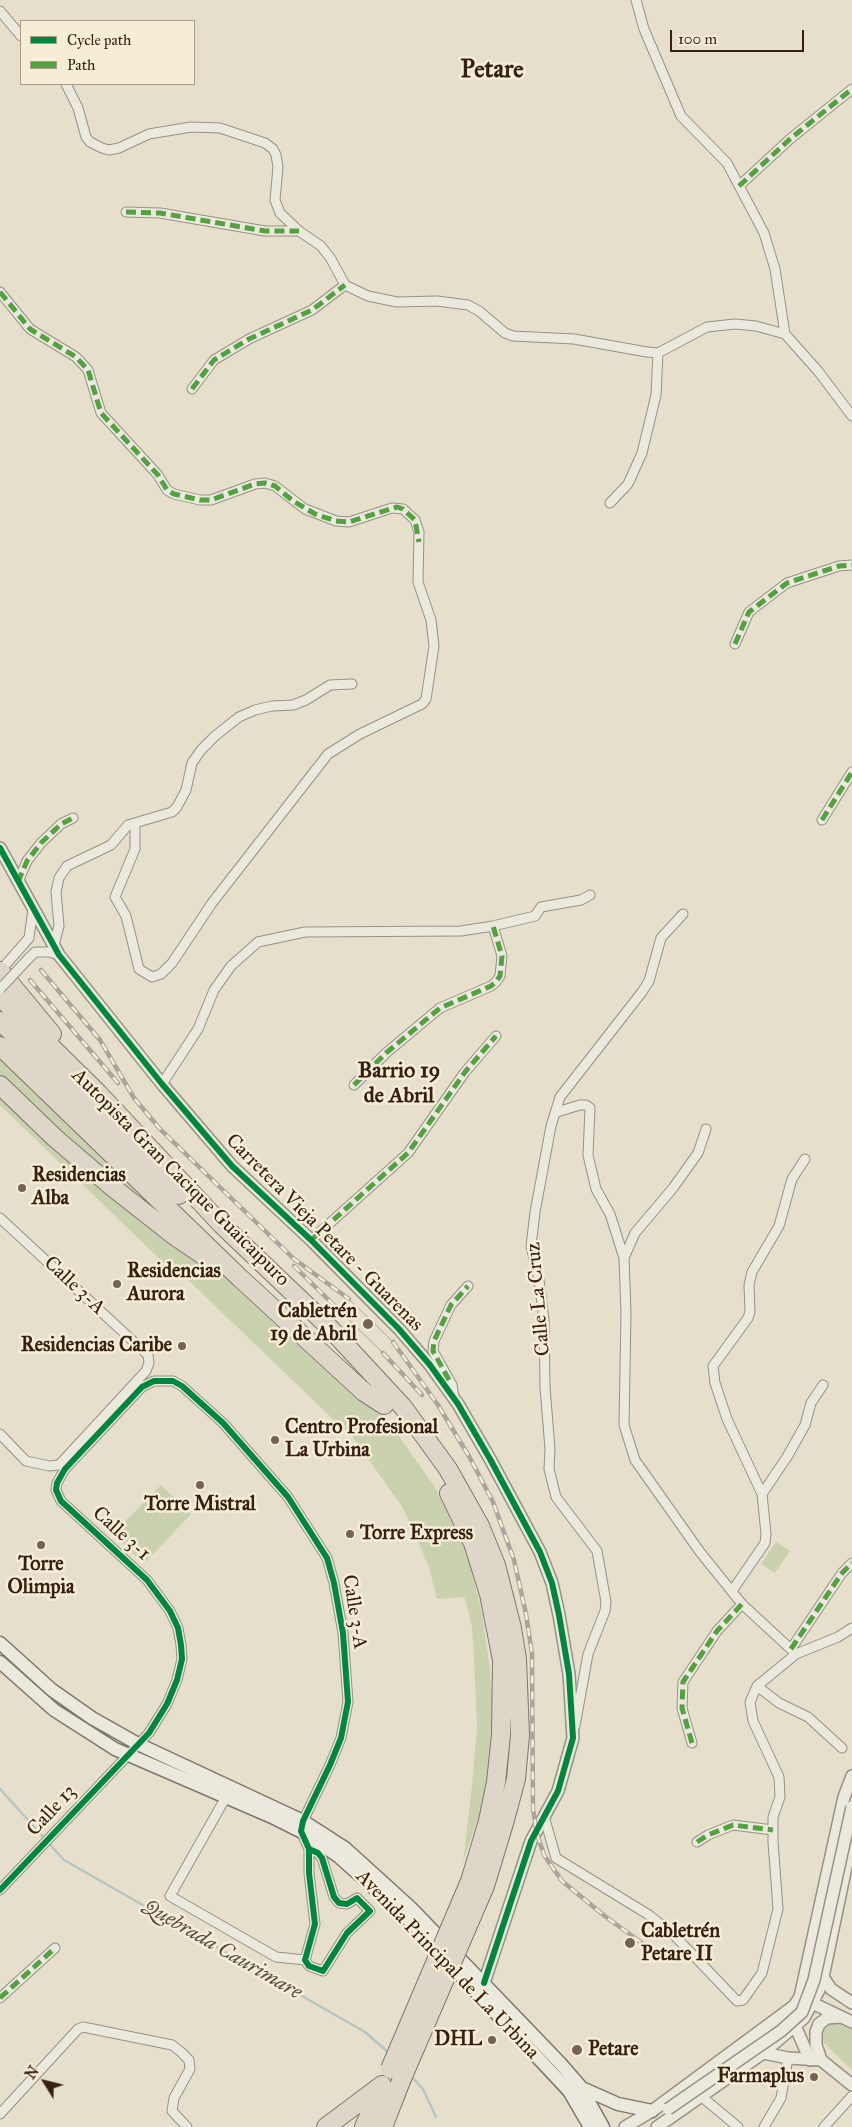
<!DOCTYPE html>
<html>
<head>
<meta charset="utf-8">
<style>
  body { margin:0 }
  #map { position:relative; width:852px; height:2127px; overflow:hidden; background:#e6dfcc; font-family:"IM FELL Great Primer",serif }
  canvas { display:block }
  .legend { position:absolute; left:20px; top:20px; width:175px; height:65px; box-sizing:border-box; background:#f6edd7; border:1px solid #aa9b87; margin:0; padding:6px 9px; list-style:none; font-size:15px; color:#372010 }
  .legend li { display:flex; align-items:center; gap:10px; height:25px }
  .legend b { width:25px; border:1px solid #aa9b87 }
  .north { position:absolute; left:20px; top:2057px; width:50px; height:50px; -webkit-text-stroke:4px #f6edd7; paint-order:stroke; rotate:306deg; font-size:14px; font-weight:700; line-height:20px; text-align:center; color:#372010 }
  .north::after { content:''; display:block; margin:auto; width:18px; height:22px; background:#372010; clip-path:polygon(50% 0,100% 100%,50% 72%,0 100%) }
  .scale { position:absolute; left:670px; top:30px; width:134px; height:22px; box-sizing:border-box; border:2px solid #372010; border-top:0; padding-left:6px; font-size:15px; line-height:18px; white-space:nowrap; color:#372010; -webkit-text-stroke:4px #f6edd7; paint-order:stroke }
</style>
</head>
<body>
<div id="map">
<canvas width="852" height="2127"></canvas>
<ul class="legend">
<li><b style="height:6px;background:#00873e"></b>Cycle path</li>
<li><b style="height:6px;background:#53a23f"></b>Path</li>
</ul>
<div class="north">N</div>
<div class="scale">100 m</div>
</div>
<script>
const c = document.querySelector('canvas').getContext('2d');
c.lineJoin = 'round';
function fillPath(path, color) { c.fillStyle = color; c.fill(path, 'evenodd'); }
const poly = rows => new Path2D(rows.map(r => 'M' + r).join(''));
function trace(path, color, width, dash) { c.strokeStyle = color; c.lineWidth = width; c.lineCap = dash ? 'butt' : 'round'; c.setLineDash(dash || []); c.stroke(path); }
function write(font, color, halo, rows, align = 'center') {
  c.font = font + ' "IM FELL Great Primer",serif'; c.lineWidth = 5; c.setLineDash([]); c.textBaseline = 'middle'; c.strokeStyle = halo; c.fillStyle = color; for (const [text, x, y, turn = 0] of rows) {
    c.save(); c.translate(x, y); c.rotate((+turn || 0) * Math.PI / 180); c.textAlign = isNaN(turn) ? turn : align; if (halo) c.strokeText(text, 0, 0); c.fillText(text, 0, 0); c.restore();
  }
}
fillPath(poly([
  [0,1055,195,1239,122,1190,0,1078],
  [0,1092,187,1250,243,1289,373,1406,399,1436,436,1489,456,1526,469,1560,482,1613,490,1670,492,1700,490,1759,481,1810,463,1862,472,1786,477,1728,474,1656,472,1627,465,1597,437,1599,429,1567,403,1508,350,1433,338,1424,183,1275,166,1265,0,1105],
  [161,1485,191,1514,144,1564,113,1534],
  [776,1542,790,1551,775,1573,761,1564],
  [831,2019,852,2028,852,2070,823,2042,820,2028]
]), '#cad1af');
trace(poly([
  [0,1789,64,1860,365,2032,389,2053],
  [410,2075,423,2089,436,2117]
]), '#b6c6c2', 2.5);
const minor = poly([
  [636,0,644,29,681,116,727,163,764,233,775,269,785,334,818,371,852,416],
  [0,11,21,36],
  [66,84,78,108,86,137,90,142,102,148,109,150,119,148,149,134,191,127,220,128,265,143,273,149,276,155,278,167,275,200,280,213,299,231,321,246,331,259,345,285,368,296,397,302,437,301,468,305,479,311,505,333,513,336,574,339,647,352,658,353,707,327,735,324,756,326,785,334],
  [739,186,790,139,852,89],
  [126,212,160,213,265,231,299,231],
  [0,292,30,329,76,357,88,370,101,413,158,475,167,490,174,494,200,500,211,500,255,484,265,483,275,486,305,509,336,521,349,522,392,508,403,509,415,520,419,532,418,582,431,620,434,646,426,699,422,704,360,734,328,754,212,903,172,963,161,974,152,977,139,969,126,916,115,897,135,849,135,823],
  [192,389,214,360,249,339,312,310,345,285],
  [610,503,628,484,642,453,656,395,658,353],
  [735,644,749,612,787,583,839,566,852,565],
  [822,820,852,772],
  [18,882,27,861,41,843,61,824,73,818],
  [54,945,59,926,56,892,59,878,67,866,111,845,128,825,172,812,177,807,186,790,192,763,201,750,215,736,239,717,255,710,272,706,293,705,306,700,330,685,352,684],
  [27,960,35,952,49,952,59,955],
  [0,971,29,938,33,909],
  [162,1084,198,1029,214,990,231,966,258,942,305,932,461,931,493,926,535,916,541,907,581,900,590,895],
  [354,1085,386,1053,440,1008,491,986,496,982,500,976,502,956,493,926],
  [557,1112,580,1105,586,1105,590,1108,588,1155,596,1189,610,1214,624,1258],
  [706,1129,698,1153,673,1188,635,1233,624,1258,626,1313,624,1425,635,1460,700,1552,742,1604,796,1654],
  [0,1218,148,1355,149,1363,146,1371,59,1465,49,1466,26,1461,0,1434],
  [311,1240,408,1153,465,1072,496,1036],
  [454,1397,452,1385,433,1351,434,1341,451,1305,468,1286],
  [762,1494,787,1457,805,1425,811,1403,823,1385],
  [732,1591,765,1543,766,1534,762,1494,727,1419,715,1383,713,1366,748,1318,750,1312,749,1285,752,1272,779,1226,792,1179,805,1159],
  [791,1649,842,1573,852,1563],
  [757,1686,779,1703,808,1717,842,1748],
  [575,1726,588,1654,605,1611,606,1602,597,1551,556,1497,549,1469,550,1449,545,1387,544,1320,539,1280,531,1246,535,1212,551,1126,560,1097,642,992,649,981,661,938,683,914],
  [692,1743,682,1708,683,1682,717,1631,742,1604],
  [226,1797,170,1896,276,1957,305,1960],
  [544,1816,556,1858,649,1915,673,1934,737,2001,743,2000,762,1973,778,1909,773,1842,773,1817,780,1797,779,1777,753,1721,750,1702,757,1686,796,1654,838,1637,852,1628],
  [697,1842,708,1835,733,1825,773,1830],
  [0,1890,149,1733,167,1704,177,1680,182,1659,181,1645,178,1628,170,1611,147,1580,61,1501,56,1490,57,1483,65,1469,142,1387,154,1381,173,1381,182,1386,223,1423,288,1497,327,1558,334,1583,343,1633,348,1702,341,1738,330,1765,303,1821,301,1831,309,1849,309,1873,315,1924,305,1960,309,1966,323,1971,347,1933,370,1911,357,1898,347,1904,339,1903,334,1897,322,1858,318,1853,309,1849],
  [0,1998,55,1948],
  [702,2097,738,2127],
  [0,2114,78,2029,83,2027,172,2045,181,2052,189,2060,190,2069,174,2098,172,2111,187,2127],
  [764,2127,781,2098,788,2058],
  [824,2127,852,2096]
]);
const tertiary = poly([
  [0,848,59,955,162,1084,232,1166,311,1240,399,1329,430,1365,458,1404,490,1459,540,1552,552,1583,559,1615,569,1674,573,1738,558,1791,531,1841,484,1983],
  [823,1977,831,1989,852,2003],
  [806,2000,852,2022],
  [840,2017,827,2018,819,2024,816,2032,816,2045,821,2060,852,2085],
  [793,2021,810,2060],
  [763,2053,788,2058,821,2060],
  [625,2127,652,2111,794,2006,800,1997,844,1797,852,1776],
  [657,2127,763,2053,804,2018,819,1990,823,1977,852,1838]
]);
const secondary = poly([
  [0,1643,52,1690,92,1718,138,1744,303,1821,345,1848,411,1908,560,2063,580,2086,603,2127],
  [0,1662,54,1710,115,1749,272,1817,306,1834,338,1856,403,1914,569,2091,590,2127],
  [584,2089,618,2104,652,2111]
]);
const motorway = poly([
  [0,971,52,1034],
  [0,997,98,1093,222,1225,327,1325,403,1407,448,1469,480,1526,496,1565,512,1628,517,1659,520,1735,516,1779,505,1820],
  [0,1021,179,1195],
  [0,1046,240,1278,364,1392,384,1405],
  [0,1085,55,1138,111,1186,172,1234,210,1260],
  [449,1493,473,1543,489,1594,502,1660,501,1735,496,1782,488,1821],
  [326,2127,382,2085],
  [364,2127,382,2085],
  [383,2127,401,2081]
]);
trace(minor, '#989184', 11);
trace(tertiary, '#989184', 14);
trace(secondary, '#7f776c', 15);
trace(motorway, '#7f776c', 20);
trace(minor, '#ebe8de', 9);
trace(tertiary, '#ebe8de', 11);
trace(secondary, '#ebe8de', 12);
trace(motorway, '#ded7c9', 18);
trace(poly([
  [349,1299,393,1342],
  [339,1310,383,1353]
]), '#aaa49b', 1);
const rail = poly([
  [41,970,100,1040,134,1098,160,1129,294,1259,349,1299],
  [30,980,118,1083],
  [294,1266,339,1310],
  [393,1342,438,1405,470,1458,493,1502,514,1560,526,1614,532,1654,533,1809,537,1834,544,1855,562,1881,606,1917,653,1951],
  [383,1353,422,1395]
]);
trace(rail, '#aaa49b', 4.5);
trace(rail, '#f6edd7', 2.5, [8]);
const minorBridge = poly([
  [0,989,27,960]
]);
const tertiaryBridge = poly([
  [668,2109,781,2031,802,2012,814,1980,852,1807]
]);
const motorwayBridge = poly([
  [390,2069,470,1881,488,1821],
  [401,2081,485,1886,505,1820]
]);
trace(minorBridge, '#989184', 11, []);
trace(tertiaryBridge, '#989184', 14, []);
trace(motorwayBridge, '#7f776c', 20, []);
trace(minorBridge, '#ebe8de', 9);
trace(tertiaryBridge, '#ebe8de', 11);
trace(motorwayBridge, '#ded7c9', 18);
trace(poly([
  [739,186,790,139,852,89],
  [126,212,160,213,265,231,299,231],
  [0,292,30,329,76,357,88,370,101,413,158,475,167,490,174,494,200,500,211,500,255,484,265,483,275,486,293,501,315,514,336,521,349,522,397,507,403,509,415,520,419,542],
  [192,389,214,360,249,339,312,310,345,285],
  [735,644,749,612,787,583,839,566,852,565],
  [822,820,852,772],
  [18,882,27,861,41,843,61,824,73,818],
  [354,1085,386,1053,440,1008,491,986,496,982,500,976,502,956,493,926],
  [311,1240,408,1153,465,1072,496,1036],
  [449,1380,433,1351,434,1341,451,1305,468,1286],
  [791,1649,842,1573,852,1563],
  [692,1743,682,1708,683,1682,717,1631,742,1604],
  [697,1842,708,1835,733,1825,773,1830],
  [0,1998,55,1948]
]), '#53a23f', 5, [10, 5]);
trace(poly([
  [0,848,59,955,162,1084,232,1166,311,1240,399,1329,430,1365,458,1404,490,1459,540,1552,552,1583,559,1615,569,1674,573,1738,558,1791,531,1841,484,1983],
  [0,1890,149,1733,167,1704,177,1680,182,1659,181,1645,178,1628,170,1611,147,1580,61,1501,56,1490,57,1483,65,1469,142,1387,154,1381,173,1381,182,1386,223,1423,288,1497,327,1558,334,1583,343,1633,348,1702,341,1738,330,1765,303,1821,301,1831,309,1849,309,1873,315,1924,305,1960,309,1966,323,1971,347,1933,370,1911,357,1898,347,1904,339,1903,334,1897,322,1858,318,1853,309,1849]
]), '#00873e', 6);
for (const [x, y, r, color] of [
  [22,1188,5,"#746352"],
  [117,1284,5,"#746352"],
  [368,1324,6,"#746352"],
  [182,1346,5,"#746352"],
  [275,1440,5,"#746352"],
  [200,1485,5,"#746352"],
  [350,1534,5,"#746352"],
  [41,1545,5,"#746352"],
  [630,1943,6,"#746352"],
  [492,2040,5,"#746352"],
  [577,2050,6,"#746352"],
  [814,2077,5,"#746352"]
]) { const dot = new Path2D(); dot.arc(x, y, r, 0, 2 * Math.PI); c.fillStyle = color; c.fill(dot); trace(dot, '#f6edd7', 2); }
write('bold 20px', '#372010', '#f6edd7', [
  ["Residencias",32,1176],
  ["Alba",32,1199],
  ["Residencias",127,1272],
  ["Aurora",127,1295],
  ["Cabletrén",357,1312,"right"],
  ["19 de Abril",357,1335,"right"],
  ["Residencias Caribe",172,1346,"right"],
  ["Centro Profesional",285,1428],
  ["La Urbina",285,1451],
  ["Torre Mistral",200,1505,"center"],
  ["Torre Express",360,1534],
  ["Torre",41,1565,"center"],
  ["Olimpia",41,1588,"center"],
  ["Cabletrén",641,1932],
  ["Petare II",641,1955],
  ["DHL",482,2040,"right"],
  ["Petare",588,2050],
  ["Farmaplus",804,2077,"right"]
], 'left');
write('20px', '#372010', '#f6edd7', [
  ["Autopista Gran Cacique Guaicaipuro",180,1178,45],
  ["Carretera Vieja Petare - Guarenas",324,1233,45],
  ["Calle 3-A",74,1286,43],
  ["Calle La Cruz",539,1299,-95],
  ["Calle 3-1",121,1534,42],
  ["Calle 3-A",354,1612,81],
  ["Calle 13",52,1811,-47],
  ["Avenida Principal de La Urbina",447,1965,46]
]);
write('italic 21px', '#574e44', '#f6edd7', [
  ["Quebrada Caurimare",222,1950,30]
]);
write('bold 22px', '#372010', '#f6edd7', [
  ["Barrio 19",399,1072],
  ["de Abril",399,1097]
]);
write('bold 25px', '#372010', '#f6edd7', [
  ["Petare",492,71]
]);
</script>
</body>
</html>
